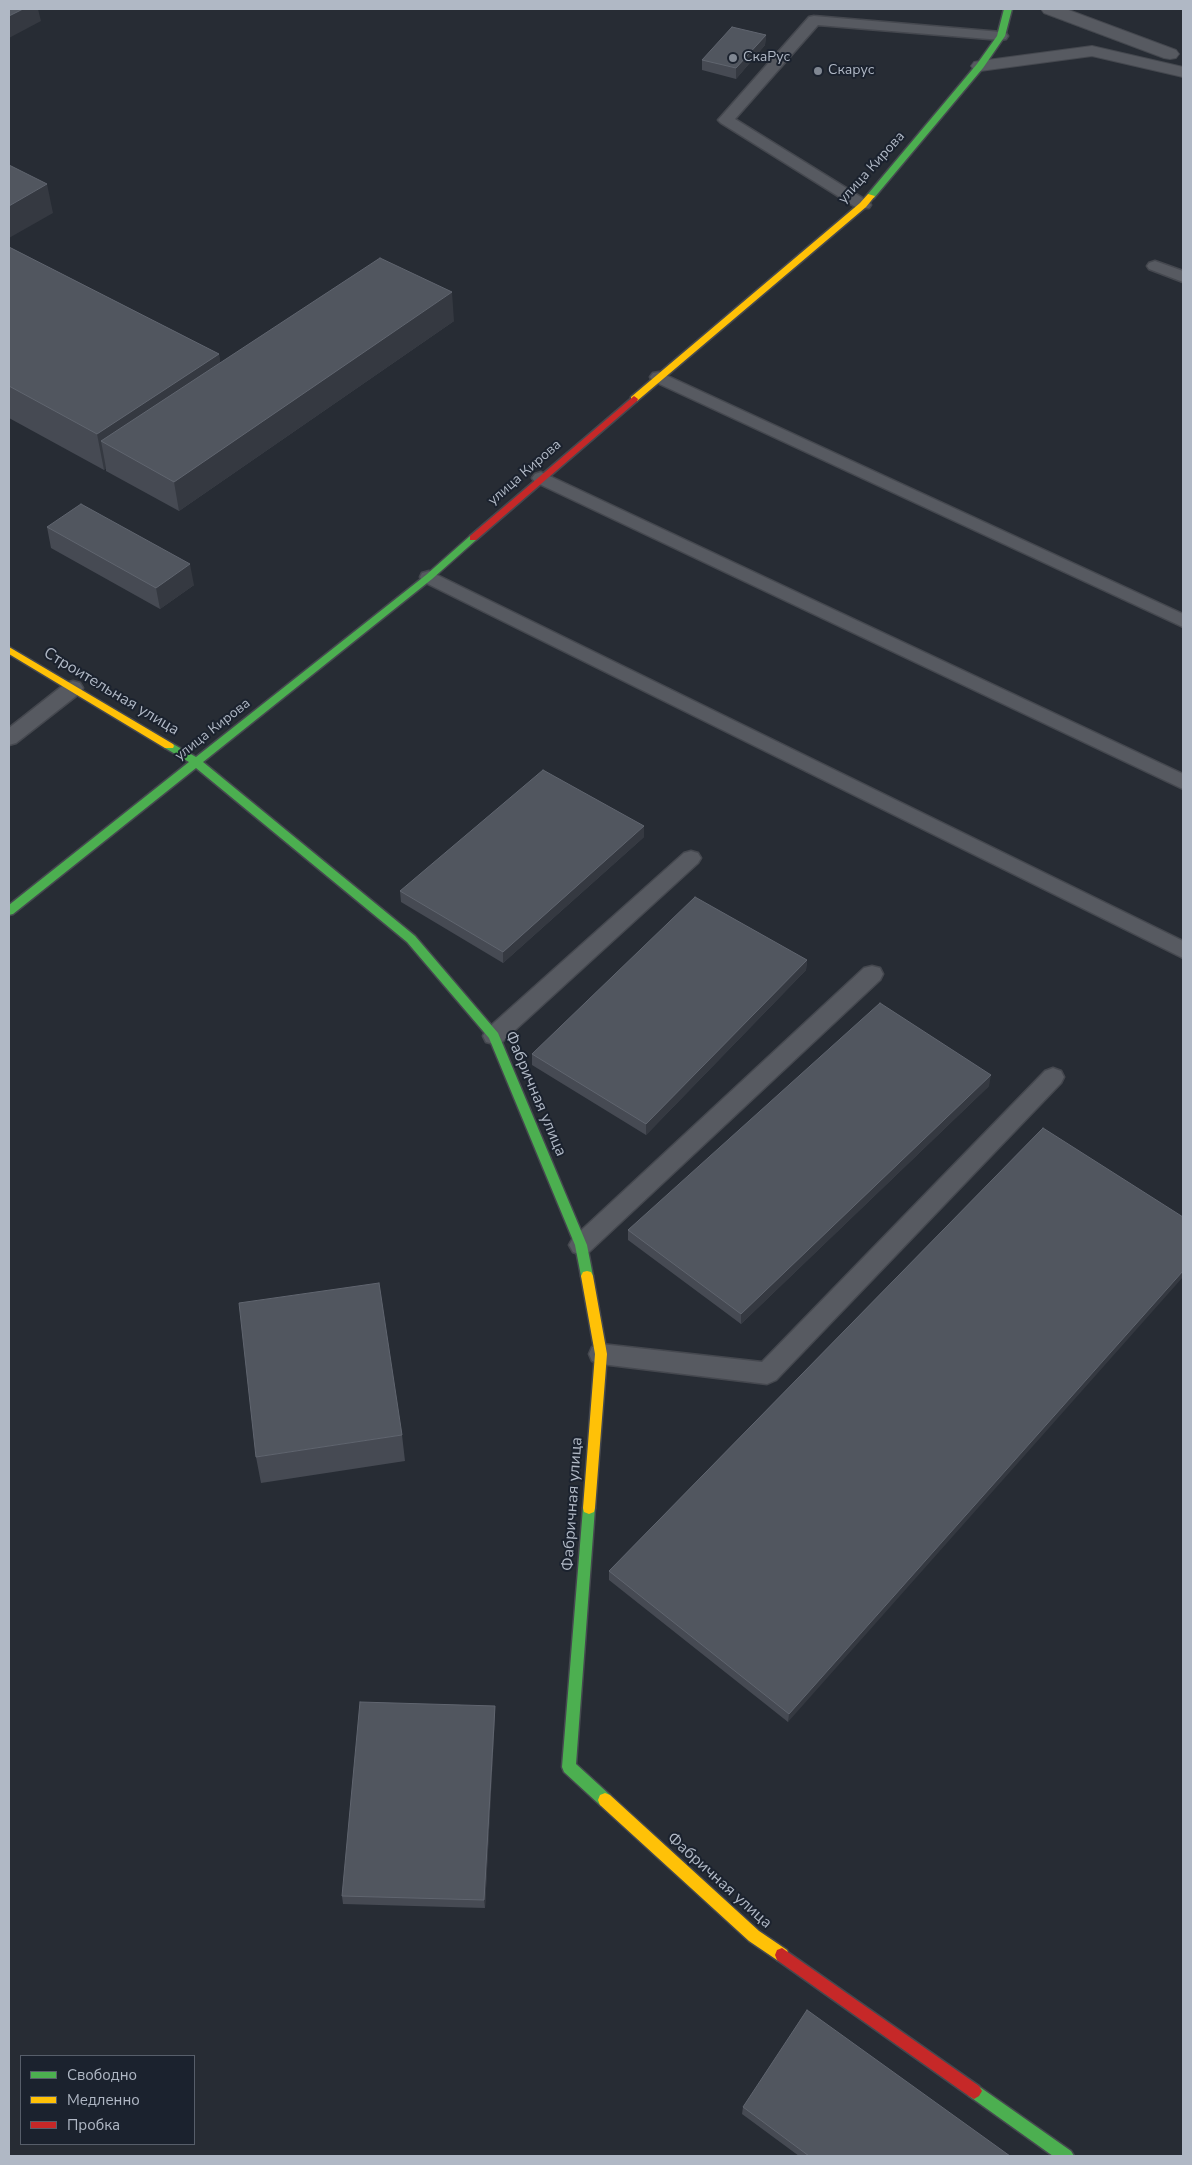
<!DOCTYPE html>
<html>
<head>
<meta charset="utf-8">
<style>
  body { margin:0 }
  #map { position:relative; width:1192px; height:2165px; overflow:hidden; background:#272c34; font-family:"Nunito Sans",sans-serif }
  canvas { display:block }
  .frame { position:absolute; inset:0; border:10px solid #b0b8c5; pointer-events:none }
  .legend { position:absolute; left:20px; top:2055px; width:175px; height:90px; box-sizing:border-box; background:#1b222e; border:1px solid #575e6a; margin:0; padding:6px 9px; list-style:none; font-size:15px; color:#b0b8c5 }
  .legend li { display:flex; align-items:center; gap:10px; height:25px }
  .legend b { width:25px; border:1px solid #575e6a }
</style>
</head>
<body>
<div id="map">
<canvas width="1192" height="2165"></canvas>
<div class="frame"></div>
<ul class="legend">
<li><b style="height:6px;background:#4caf50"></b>Свободно</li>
<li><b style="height:6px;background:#ffc107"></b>Медленно</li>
<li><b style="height:6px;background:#c62828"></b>Пробка</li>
</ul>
</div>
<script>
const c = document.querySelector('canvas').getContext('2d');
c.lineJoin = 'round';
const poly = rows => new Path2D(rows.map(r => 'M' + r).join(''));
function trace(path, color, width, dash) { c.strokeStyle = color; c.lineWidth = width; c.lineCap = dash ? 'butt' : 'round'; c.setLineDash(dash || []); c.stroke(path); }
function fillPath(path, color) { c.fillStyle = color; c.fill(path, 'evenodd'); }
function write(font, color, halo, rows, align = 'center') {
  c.font = font + ' "Nunito Sans",sans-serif'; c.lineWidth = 4; c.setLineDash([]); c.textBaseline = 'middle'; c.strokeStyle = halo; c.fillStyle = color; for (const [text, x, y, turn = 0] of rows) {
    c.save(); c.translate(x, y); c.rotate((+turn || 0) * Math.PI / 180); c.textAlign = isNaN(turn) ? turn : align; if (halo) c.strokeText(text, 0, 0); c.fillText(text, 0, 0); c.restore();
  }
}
const lane = poly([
  [814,16,1001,32,1006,33,1008,36,1006,39,1001,40,818,25,735,119,869,202,871,205,869,208,857,208,721,123,718,120,809,17,814,16],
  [1155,261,1183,271,1183,282,1149,269,1147,266,1149,263,1155,261],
  [659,372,1183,614,1183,627,653,381,650,377,653,373,659,372],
  [541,472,1183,774,1183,789,535,482,532,478,535,474,541,472],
  [429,571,1183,941,1183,958,422,581,420,577,422,573,429,571],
  [73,681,80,683,83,688,80,693,16,743,9,745,9,728,66,683,73,681],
  [691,851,698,853,701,858,698,863,502,1042,494,1044,486,1042,483,1036,486,1030,684,853,691,851],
  [872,966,880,968,883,974,880,980,589,1252,581,1255,573,1252,569,1245,573,1238,864,968,872,966],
  [1053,1068,1061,1071,1064,1077,1061,1083,776,1380,767,1384,601,1364,592,1361,589,1354,592,1347,601,1344,762,1362,1045,1071,1053,1068]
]);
const street = poly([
  [1041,9,1066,9,1176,50,1179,54,1176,58,1170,59,1164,58,1044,13,1041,9],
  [1092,46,1183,67,1183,77,1092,56,980,71,974,70,971,66,974,62,980,61,1092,46]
]);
const fast = poly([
  [1004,9,1012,9,1005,36,983,68,874,198,868,198,868,194,977,64,997,36,1004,9],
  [473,535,476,536,476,540,432,579,203,762,415,936,498,1033,587,1245,593,1276,591,1280,587,1281,583,1280,581,1276,575,1245,489,1038,407,942,196,768,13,914,9,915,9,905,189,762,165,748,164,746,165,744,173,744,196,757,426,575,470,536,473,535],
  [589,1502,594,1504,595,1508,576,1764,610,1795,612,1800,610,1805,605,1807,600,1805,564,1772,562,1767,583,1508,584,1504,589,1502],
  [974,2083,1071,2151,1074,2156,1053,2156,969,2096,966,2091,969,2086,974,2083]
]);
const slow = poly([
  [868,194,875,196,866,207,637,401,631,401,631,397,860,203,868,194],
  [9,647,173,744,174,746,173,748,165,748,9,654,9,647],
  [587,1271,591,1272,593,1276,607,1354,595,1508,594,1512,589,1514,584,1512,583,1508,595,1354,581,1276,583,1272,587,1271],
  [605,1793,610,1795,759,1931,787,1950,789,1955,787,1960,782,1962,777,1960,749,1941,600,1805,598,1800,600,1795,605,1793]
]);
const jam = poly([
  [634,396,638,399,637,401,476,540,470,540,470,536,634,396],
  [782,1948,979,2086,982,2091,979,2096,974,2099,969,2096,777,1960,775,1955,777,1950,782,1948]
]);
trace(lane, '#45484f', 3);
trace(street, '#45484f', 2);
trace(fast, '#45484f', 3);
trace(slow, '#45484f', 3);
trace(jam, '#45484f', 3);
fillPath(lane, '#575a61');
fillPath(street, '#575a61');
fillPath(fast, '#4caf50');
fillPath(slow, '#ffc107');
fillPath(jam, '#c62828');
fillPath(poly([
  [766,35,765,45,736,79,702,70,702,60],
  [9,247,219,354,220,363,454,321,179,511,106,471,106,468,104,470,9,418],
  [47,527,194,585,160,609,51,548],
  [644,837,503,963,401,902,400,891],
  [807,960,806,970,646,1135,532,1065,532,1054],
  [989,1086,741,1324,628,1240,628,1230],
  [1043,1128,788,1722,609,1580,609,1571],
  [402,1435,405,1461,261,1483,256,1457],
  [495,1706,495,1715,485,1908,343,1904,342,1896],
  [743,2107,1010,2156,799,2156,742,2114]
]), '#464a53');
fillPath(poly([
  [23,9,38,9,41,21,9,38,9,16],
  [766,35,765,45,736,79,736,68],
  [47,184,53,213,9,238,9,206],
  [452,292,454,321,179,511,174,482],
  [219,354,224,390,101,441,106,468,104,470,97,434],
  [190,564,194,585,160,609,156,588],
  [644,826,644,837,503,963,503,952],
  [807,960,806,970,646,1135,646,1124],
  [991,1075,989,1086,741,1324,741,1314],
  [1183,1271,1183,1277,788,1722,789,1714],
  [495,1706,495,1715,485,1908,484,1900]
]), '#353941');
const building = poly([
  [9,9,23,9,9,16,9,9],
  [732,27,766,35,736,68,702,60,732,27],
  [9,165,47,184,9,206,9,165],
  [9,247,219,354,97,434,9,386,9,247],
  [380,258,452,292,174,482,101,441,380,258],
  [81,504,190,564,156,588,47,527,81,504],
  [543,770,644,826,503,952,400,891,543,770],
  [695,897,807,960,646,1124,532,1054,695,897],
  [880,1003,991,1075,741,1314,628,1230,880,1003],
  [1043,1128,1183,1217,1183,1271,789,1714,609,1571,1043,1128],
  [379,1283,402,1435,256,1457,239,1303,379,1283],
  [360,1702,495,1706,484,1900,342,1896,360,1702],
  [807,2010,1010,2156,809,2156,743,2107,807,2010]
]);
fillPath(building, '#51565f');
trace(building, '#60656f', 1);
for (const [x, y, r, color] of [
  [733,58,5,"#808792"],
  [818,71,5,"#808792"]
]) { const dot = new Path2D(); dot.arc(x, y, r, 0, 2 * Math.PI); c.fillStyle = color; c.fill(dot); trace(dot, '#1b222e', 2); }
write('14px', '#b0b8c5', '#1b222e', [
  ["СкаРус",743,58],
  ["Скарус",828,71]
], 'left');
write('14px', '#b0b8c5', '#1b222e', [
  ["улица Кирова",872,168,-48],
  ["улица Кирова",525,473,-41],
  ["улица Кирова",213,730,-38]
]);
write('16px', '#b0b8c5', '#1b222e', [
  ["Строительная улица",111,692,31],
  ["Фабричная улица",535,1094,67],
  ["Фабричная улица",573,1504,-86],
  ["Фабричная улица",719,1881,42]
]);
</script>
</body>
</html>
